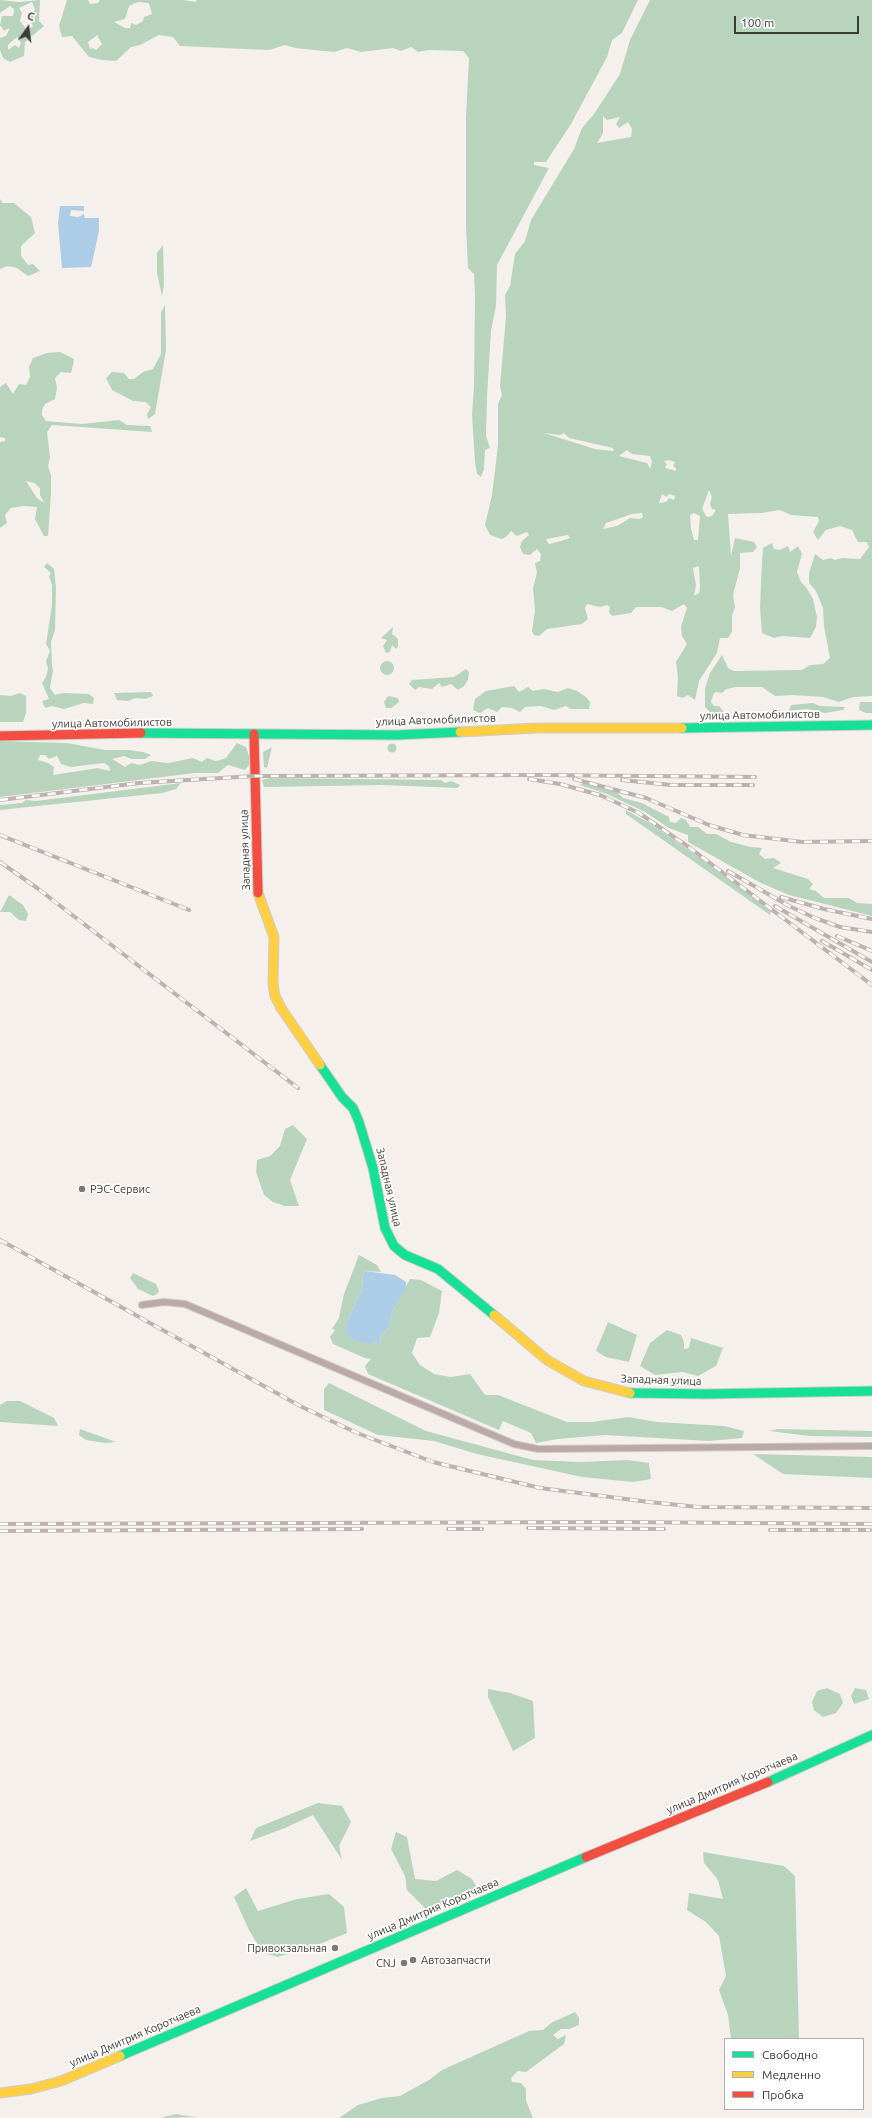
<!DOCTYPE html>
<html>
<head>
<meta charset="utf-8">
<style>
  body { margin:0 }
  #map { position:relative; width:872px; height:2118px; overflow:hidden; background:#f5f0ec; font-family:Ubuntu,sans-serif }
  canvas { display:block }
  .legend { position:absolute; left:724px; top:2038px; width:140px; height:72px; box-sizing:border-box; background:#fff; border:1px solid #b1b0af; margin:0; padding:5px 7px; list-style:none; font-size:12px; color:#3d3936 }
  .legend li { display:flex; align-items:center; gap:8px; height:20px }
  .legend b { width:20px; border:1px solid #b1b0af }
  .north { position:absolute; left:8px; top:8px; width:40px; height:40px; -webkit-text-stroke:3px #fff; paint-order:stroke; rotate:14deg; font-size:11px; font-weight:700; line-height:16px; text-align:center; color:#3d3936 }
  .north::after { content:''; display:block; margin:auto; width:14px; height:18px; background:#3d3936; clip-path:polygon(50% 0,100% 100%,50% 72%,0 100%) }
  .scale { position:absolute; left:734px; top:16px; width:125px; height:18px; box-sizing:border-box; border:2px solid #3d3936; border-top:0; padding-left:5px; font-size:12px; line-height:14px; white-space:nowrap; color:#3d3936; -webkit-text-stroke:3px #fff; paint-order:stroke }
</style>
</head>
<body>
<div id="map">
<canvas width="872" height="2118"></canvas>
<ul class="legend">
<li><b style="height:5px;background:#16e098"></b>Свободно</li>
<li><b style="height:5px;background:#ffcf43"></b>Медленно</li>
<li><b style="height:5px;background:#f24e42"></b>Пробка</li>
</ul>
<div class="north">С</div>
<div class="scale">100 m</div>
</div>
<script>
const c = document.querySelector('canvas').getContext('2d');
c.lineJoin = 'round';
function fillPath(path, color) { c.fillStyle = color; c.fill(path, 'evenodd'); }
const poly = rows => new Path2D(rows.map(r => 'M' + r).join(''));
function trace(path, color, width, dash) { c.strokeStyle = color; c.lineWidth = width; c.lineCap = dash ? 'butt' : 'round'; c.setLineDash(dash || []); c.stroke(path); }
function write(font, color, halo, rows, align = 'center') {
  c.font = font + ' Ubuntu,sans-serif'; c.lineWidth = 3.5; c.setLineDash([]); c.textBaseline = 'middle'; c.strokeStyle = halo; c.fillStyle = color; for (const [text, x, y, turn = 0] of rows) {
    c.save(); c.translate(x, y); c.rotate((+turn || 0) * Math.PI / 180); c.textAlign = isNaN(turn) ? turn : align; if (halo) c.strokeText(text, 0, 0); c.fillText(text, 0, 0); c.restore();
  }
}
fillPath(poly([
  [0,0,19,2,40,0,39,21,44,26,25,42,24,56,10,62,3,58,0,50,0,38,6,36,10,28,4,31,0,25,2,16,13,16,14,9,10,6,0,13],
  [32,2,35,10,28,16,33,26,27,30,20,21,22,13,19,8],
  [17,37,21,43,19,48,15,45,8,50,8,45],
  [67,0,88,0,90,4,98,3,100,0,183,0,196,2,196,0,638,0,622,33,612,40,607,57,571,124,546,162,534,162,534,165,549,168,497,265,496,306,491,331,487,396,486,436,490,448,485,450,484,469,481,477,477,474,475,462,472,415,474,385,475,294,474,274,468,268,466,226,466,117,469,58,463,51,429,50,418,52,411,47,401,51,393,48,361,52,347,48,334,52,295,48,285,45,269,50,180,46,173,37,159,35,140,45,131,47,116,61,102,60,89,57,72,36,62,37,59,26],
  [138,2,149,3,152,14,144,17,143,21,136,25,131,23,130,28,125,28,114,22,125,19,129,6],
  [97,35,102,44,96,50,93,48,90,49,88,42],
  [650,0,872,0,872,696,853,697,839,702,823,697,792,695,775,696,762,687,737,687,726,689,722,693,715,692,713,695,711,702,714,706,719,706,725,713,712,714,705,707,705,688,710,673,722,655,728,668,734,671,802,670,810,665,823,664,830,658,824,626,823,608,816,591,809,583,809,573,815,554,823,560,831,558,835,560,842,558,860,559,869,547,867,542,858,542,852,530,840,526,826,530,818,540,813,532,819,521,818,517,791,515,780,510,761,513,728,514,731,556,735,538,754,542,757,547,753,552,740,553,740,568,733,595,735,608,732,615,732,632,728,638,720,638,717,653,699,681,695,700,688,695,683,698,677,696,678,678,676,662,687,644,682,636,681,626,687,608,684,604,672,611,661,607,636,607,631,613,612,616,609,612,610,607,607,605,600,607,587,604,585,608,588,619,582,624,547,629,539,636,534,635,532,631,535,611,533,588,537,573,535,563,540,561,541,554,537,549,530,555,523,554,520,547,522,541,529,535,527,532,517,536,511,531,506,537,502,539,490,535,485,525,492,495,498,445,498,404,502,395,500,386,506,316,505,295,510,286,515,254,525,241,531,220,574,149,582,128,594,114,620,74,630,40],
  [603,116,607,120,620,117,616,124,619,128,628,122,632,129,631,137,597,143,603,133],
  [544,433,560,435,564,433,569,438,613,448,614,451,595,449],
  [627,450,632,454,650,456,652,462,650,469,647,463,619,456],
  [669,460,675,462,673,466,676,468,676,471,665,468,667,464,664,461],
  [709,490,712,497,710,504,712,509,716,510,712,516,707,517,702,509],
  [662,494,666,497,669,494,675,496,674,500,669,498,666,502,659,503],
  [642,513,643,517,640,519,630,518,617,526,603,529,606,523,632,514],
  [694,513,700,516,698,540,694,540,691,529,690,515],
  [568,535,570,538,561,541,549,544,546,539],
  [699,566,700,588,699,593,694,596,696,585,693,568],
  [0,199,3,203,14,203,31,217,35,233,21,246,21,256,28,265,33,264,40,271,28,276,17,268,8,266,0,269],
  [163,245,164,284,162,296,157,273,157,253],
  [165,305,166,350,155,414,148,419,147,414,151,407,146,402,133,401,112,390,106,378,112,372,124,373,129,379,134,379,143,372,153,369,161,354,161,312],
  [60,352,74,359,73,365,71,373,61,372,55,378,57,388,55,399,45,404,42,410,42,415,46,421,82,424,119,420,127,425,150,426,152,432,52,425,47,432,50,457,48,466,51,475,51,494,48,536,44,536,35,519,37,507,23,506,11,508,5,515,7,523,0,528,0,442,5,441,5,438,0,437,0,387,6,383,13,394,19,384,26,385,30,377,29,367,33,358,47,353],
  [26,481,34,483,40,488,40,495,44,503,37,498],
  [772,543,774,549,780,550,788,546,790,552,798,546,802,554,797,572,801,582,806,587,813,599,817,617,816,627,810,638,782,636,774,638,762,633,760,608,762,561,763,548],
  [47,563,54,569,56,588,55,630,51,642,52,666,53,670,50,688,55,695,63,693,89,694,94,698,93,704,84,703,64,709,52,706,45,708,42,701,49,699,42,683,46,677,48,669,46,661,50,651,46,644,52,605,52,585,49,576,51,573,44,567],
  [393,627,392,634,398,639,398,646,396,649,392,645,390,652,386,653,383,646,387,640,381,638],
  '380 668a7 7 0 1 1 14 0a7 7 0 1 1-14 0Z',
  [466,669,469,672,468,680,464,686,458,690,451,684,442,687,439,683,432,689,419,687,415,690,409,684,412,680,454,677],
  [514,686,519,692,528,687,533,691,544,689,558,692,568,688,577,691,586,697,590,702,589,709,571,709,566,706,554,710,541,706,525,707,520,712,512,708,502,707,497,712,488,708,480,713,473,710,475,699,486,691],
  [151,692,153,696,146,699,136,698,128,701,117,700,114,693],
  [20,693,26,696,26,713,23,722,0,722,0,695,11,696],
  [388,696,398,698,399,702,391,708,386,708,384,702],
  [860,702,872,702,872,713,866,713,859,710],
  [813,703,820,706,845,707,843,710,825,713,807,709,789,711,791,705],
  [0,741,67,743,105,750,129,750,143,752,151,755,145,759,131,759,124,756,112,759,125,767,131,763,140,765,151,761,168,763,193,758,202,762,207,758,216,761,226,758,237,743,246,747,249,756,249,765,245,770,228,765,218,773,195,773,0,797],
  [40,755,45,755,49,759,57,756,61,764,71,767,104,763,109,766,110,771,98,768,53,775,54,767,48,763,38,760],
  '387.5 748a4.5 4.5 0 1 1 9 0a4.5 4.5 0 1 1-9 0Z',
  [272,747,267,768,264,767,263,752],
  [270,778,441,780,445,783,451,781,460,785,458,788,383,785,264,787,262,780],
  [181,783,176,789,162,793,0,810,0,805,22,803,26,800,36,801],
  [583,783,616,791,623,798,642,803,669,817,670,822,676,823,681,818,686,820,690,827,698,827,707,834,716,834,731,842,751,847,762,848,759,854,765,859,774,858,781,863,773,868,808,879,813,884,809,889,816,891,824,898,849,898,857,903,872,904,872,916,789,895,761,883,688,842,688,835,669,828,645,812,607,794,580,785],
  [626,810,651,824,703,860,771,911,770,915,626,814],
  [9,895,23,905,28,914,26,921,19,920,10,912,0,912],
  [293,1125,307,1139,290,1180,299,1206,285,1206,273,1202,264,1195,256,1172,257,1160,270,1156,280,1146,285,1129],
  [359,1255,377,1265,381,1272,365,1271,363,1276,362,1289,350,1315,345,1332,374,1341,379,1345,381,1335,388,1328,393,1310,410,1279,421,1280,442,1291,439,1313,430,1337,417,1338,412,1353,420,1365,434,1374,451,1377,470,1374,485,1395,498,1395,567,1422,592,1422,628,1417,657,1422,724,1426,744,1431,742,1438,709,1441,605,1435,558,1439,536,1443,531,1433,503,1421,499,1430,368,1374,365,1366,371,1359,365,1358,333,1344,330,1337,335,1330,332,1329,339,1318,344,1294],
  [133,1273,156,1284,159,1291,157,1294,153,1296,138,1289,130,1278],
  [608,1322,637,1335,629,1362,606,1357,596,1351],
  [667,1330,681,1335,684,1342,684,1349,689,1348,691,1338,723,1348,716,1366,698,1376,683,1372,655,1375,640,1366,650,1343],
  [329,1383,426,1431,533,1460,581,1462,627,1460,649,1463,651,1479,633,1482,582,1477,477,1454,434,1441,378,1435,324,1410,324,1389],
  [7,1401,20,1401,54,1418,58,1426,0,1422,0,1405],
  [80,1429,116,1442,105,1443,86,1440,79,1435],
  [778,1429,872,1431,872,1437,809,1436,769,1431],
  [753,1454,872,1457,872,1478,783,1474],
  [827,1688,840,1694,843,1703,836,1713,823,1717,814,1710,812,1702,817,1691],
  [855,1688,866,1690,869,1699,854,1704,851,1696],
  [488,1689,510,1693,533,1701,535,1738,513,1751,488,1697],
  [318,1803,342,1806,351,1822,339,1846,342,1860,313,1815,285,1828,250,1841,256,1828],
  [396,1832,407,1837,415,1879,436,1881,457,1870,472,1879,477,1888,427,1910,407,1890,405,1876,391,1849],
  [703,1852,784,1866,795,1876,799,2039,731,2039,728,2015,719,1990,726,1976,719,1936,706,1922,687,1910,689,1893,723,1899,718,1880,704,1863],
  [246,1888,258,1911,297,1899,329,1894,344,1907,347,1933,312,1947,278,1957,263,1953,249,1930,234,1897],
  [575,2012,579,2018,579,2025,569,2029,561,2029,553,2035,558,2039,566,2035,564,2044,526,2072,518,2071,511,2078,512,2082,521,2083,526,2089,526,2101,533,2118,339,2118,358,2105,382,2098,400,2096,429,2080,442,2070,529,2031,543,2030,551,2023],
  [176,2114,187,2116,197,2117,160,2118]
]), '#b9d4bd');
fillPath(poly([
  [60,206,84,206,84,211,71,210,70,216,78,217,84,214,85,218,99,218,99,231,91,267,62,268,58,223],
  [365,1271,395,1275,406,1282,406,1288,393,1310,388,1328,381,1335,379,1346,374,1341,368,1344,354,1340,345,1332,350,1315,362,1289,363,1276]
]), '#accce7');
const street = poly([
  [142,1305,164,1302,185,1304,514,1444,538,1449,872,1446]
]);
const fast = poly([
  [682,728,872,725],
  [141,733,397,735,460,732],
  [320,1065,342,1097,353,1108,359,1122,373,1168,385,1228,394,1246,405,1255,438,1269,494,1315],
  [630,1393,706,1394,872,1391],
  [768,1782,872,1735],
  [120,2056,586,1857]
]);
const slow = poly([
  [460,732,537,728,682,728],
  [258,893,274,937,273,984,275,996,281,1008,320,1065],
  [494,1315,547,1360,584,1381,630,1393],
  [0,2093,31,2089,61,2081,120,2056]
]);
const jam = poly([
  [254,734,258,893],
  [0,736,141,733],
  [586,1857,768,1782]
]);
trace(street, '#cfcbc8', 8);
trace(fast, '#cfcbc8', 11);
trace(slow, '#cfcbc8', 11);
trace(jam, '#cfcbc8', 11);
trace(street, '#baa9a7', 6);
trace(fast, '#16e098', 9);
trace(slow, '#ffcf43', 9);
trace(jam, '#f24e42', 9);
const rail = poly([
  [529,779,560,784,600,795,639,813,690,848,872,985],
  [574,779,646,798,709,825,743,835,802,842,872,841],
  [622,780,671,785,753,785],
  [0,800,139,783,254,776,538,775,755,777],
  [0,835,189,910],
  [0,862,37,888,298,1088],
  [728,871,789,906,815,918,840,927,872,932],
  [781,897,824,909,872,919],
  [775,906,872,962],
  [837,936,872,951],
  [822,941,872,970],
  [0,1240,300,1406,357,1433,433,1462,540,1488,649,1502,698,1507,872,1508],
  [0,1524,615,1522,872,1524],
  [528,1528,664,1529],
  [448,1529,482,1529],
  [770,1530,870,1530],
  [0,1531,362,1529]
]);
trace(rail, '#bcb2b0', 4);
trace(rail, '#fff', 2.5, [8]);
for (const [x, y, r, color] of [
  [82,1189,4,"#7d7976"],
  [335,1948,4,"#7d7976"],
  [413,1960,4,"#7d7976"],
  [404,1963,4,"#7d7976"]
]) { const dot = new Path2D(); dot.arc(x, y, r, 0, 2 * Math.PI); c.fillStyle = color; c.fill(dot); trace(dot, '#fff', 1.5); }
write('11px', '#3d3936', '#fff', [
  ["улица Автомобилистов",760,715,-1],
  ["улица Автомобилистов",436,720,-2],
  ["улица Автомобилистов",112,723,-1],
  ["Западная улица",245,850,-92],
  ["Западная улица",389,1187,77],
  ["Западная улица",661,1380,2],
  ["улица Дмитрия Коротчаева",732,1783,-23],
  ["улица Дмитрия Коротчаева",433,1909,-23],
  ["улица Дмитрия Коротчаева",135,2036,-23]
]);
write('11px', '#3d3936', '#fff', [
  ["РЭС-Сервис",90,1189],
  ["Привокзальная",327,1948,"right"],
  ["Автозапчасти",421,1960],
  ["CNJ",396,1963,"right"]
], 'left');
</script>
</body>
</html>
